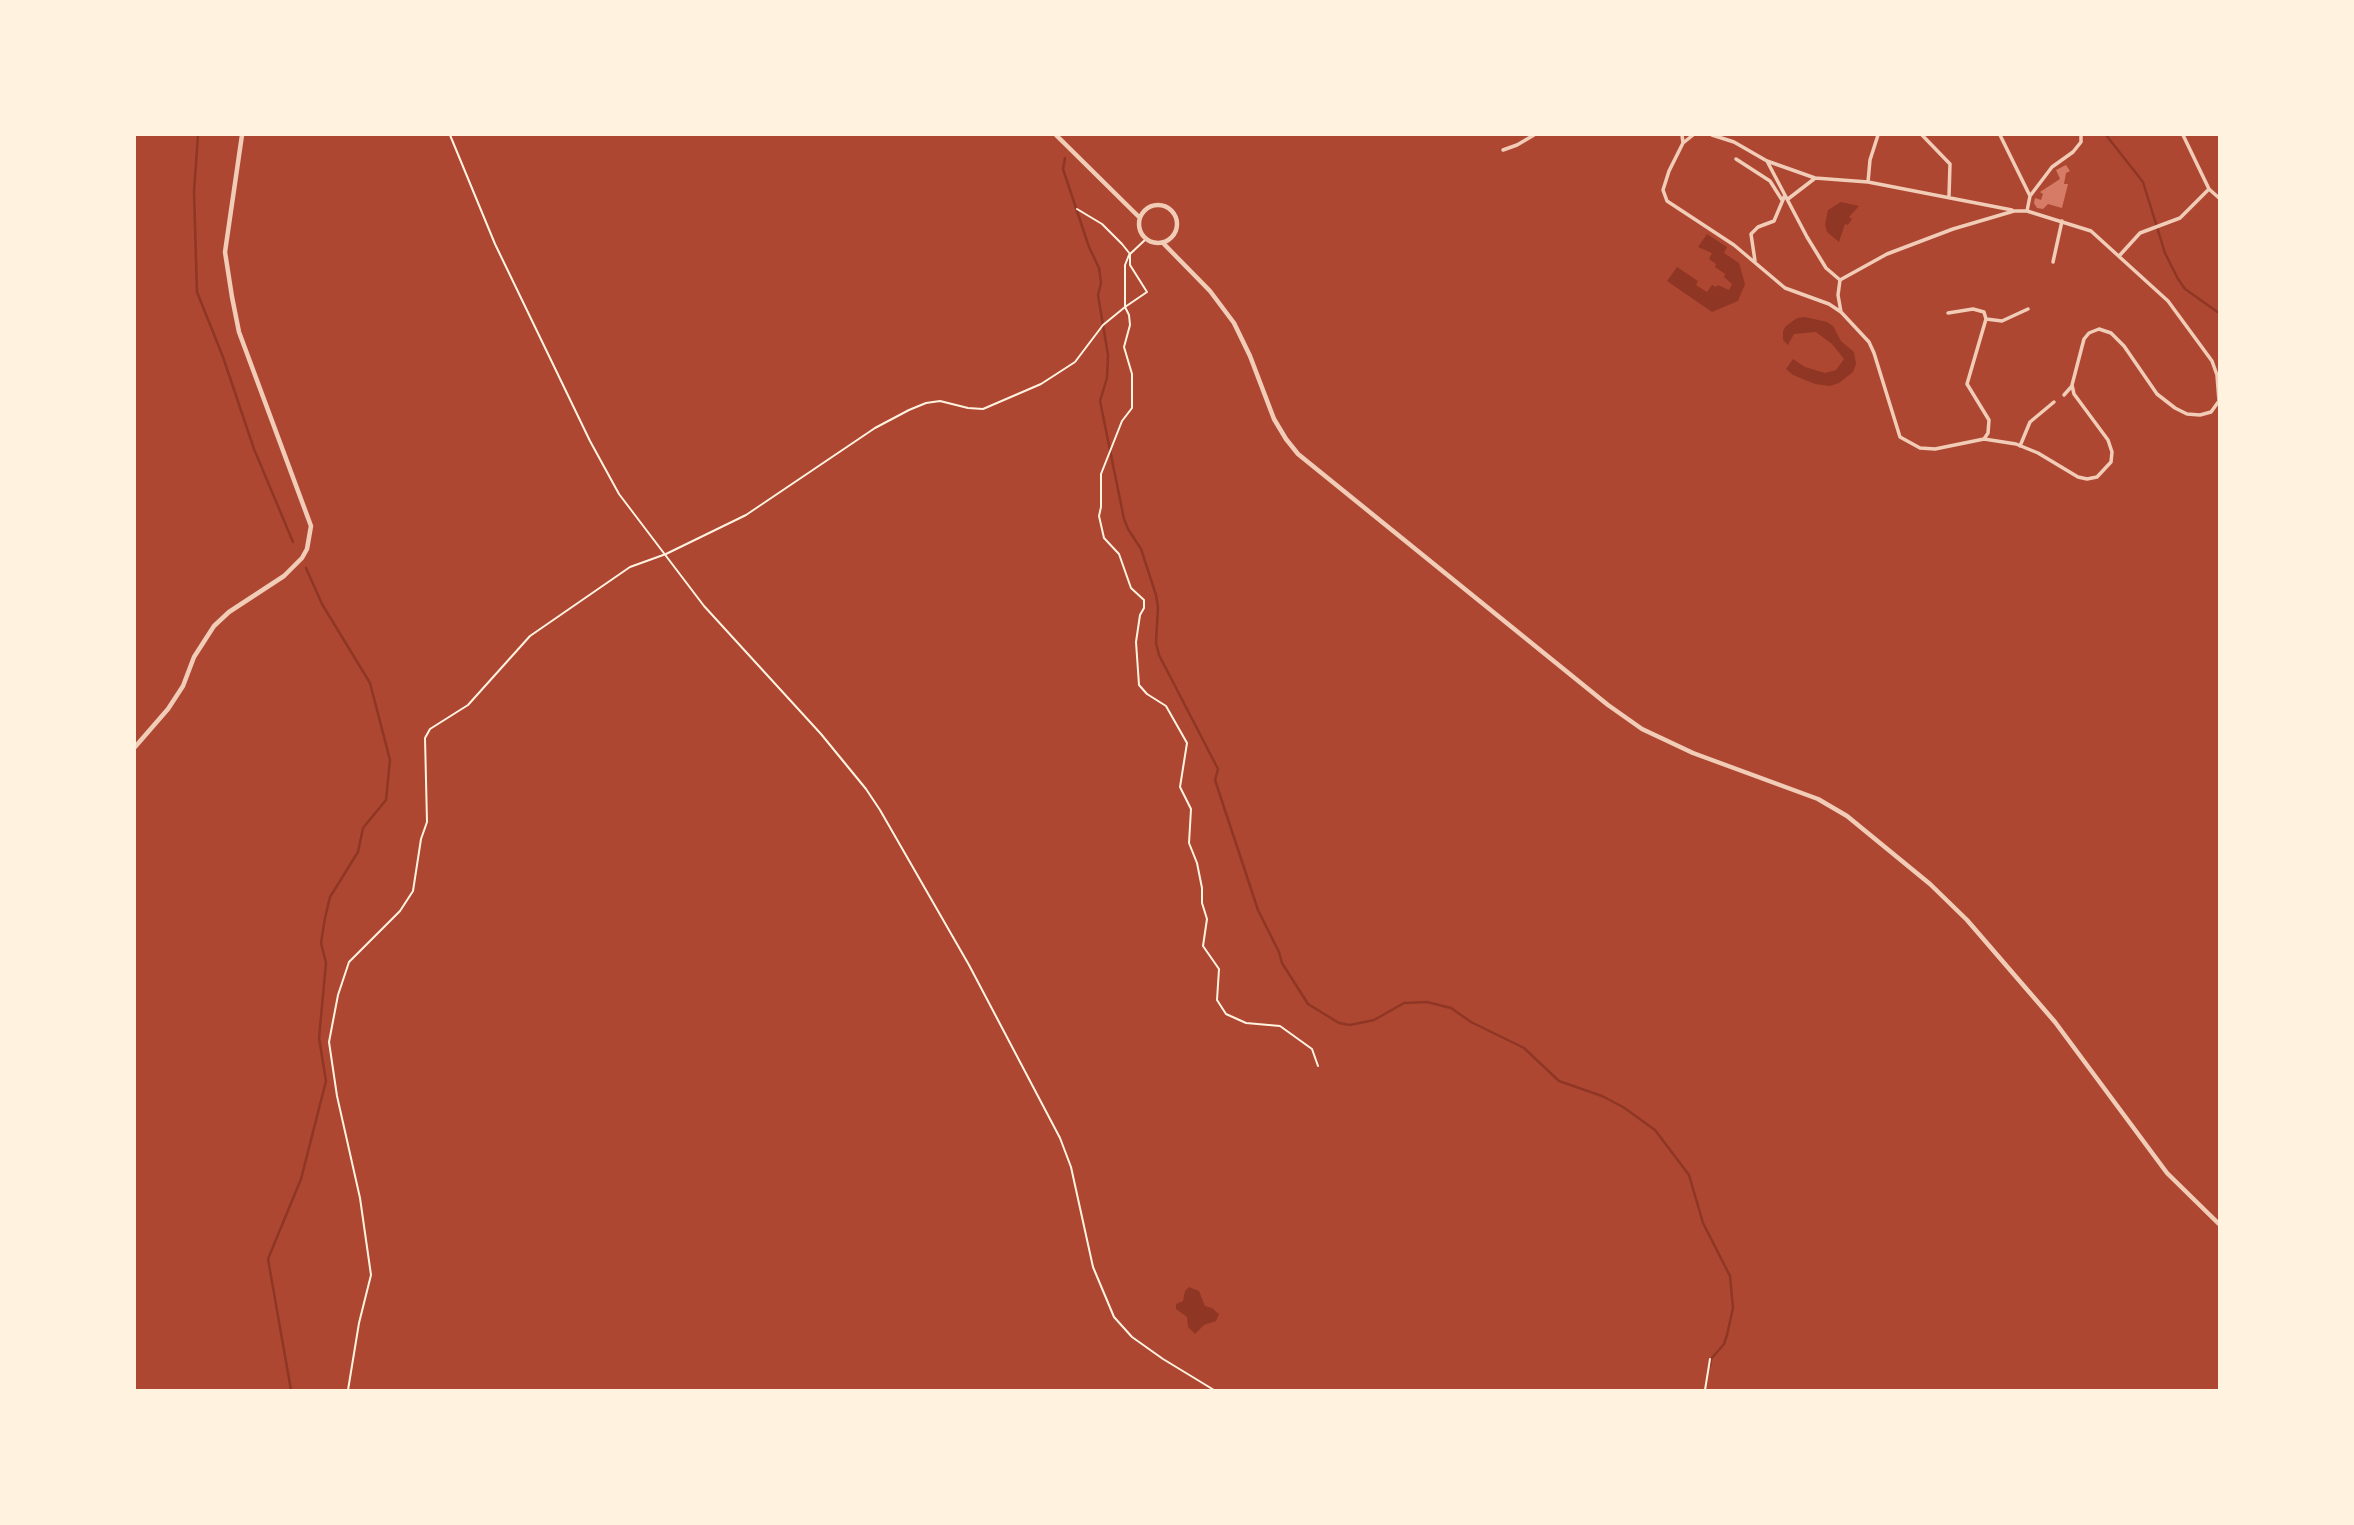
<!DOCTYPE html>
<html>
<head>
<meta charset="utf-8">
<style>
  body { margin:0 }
  #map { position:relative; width:2354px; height:1525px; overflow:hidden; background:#c8553d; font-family:Jost,sans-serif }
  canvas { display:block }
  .frame { position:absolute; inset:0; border:136px solid #fff3e0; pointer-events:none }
</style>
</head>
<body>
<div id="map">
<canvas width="2354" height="1525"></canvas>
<div class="frame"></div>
</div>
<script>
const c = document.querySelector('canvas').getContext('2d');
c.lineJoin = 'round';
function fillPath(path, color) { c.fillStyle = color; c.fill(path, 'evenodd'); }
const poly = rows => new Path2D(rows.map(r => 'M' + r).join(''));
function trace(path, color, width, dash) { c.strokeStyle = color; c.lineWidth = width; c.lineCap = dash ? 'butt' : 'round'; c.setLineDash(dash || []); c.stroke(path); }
fillPath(poly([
  [135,135,2219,135,2219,1390,135,1390]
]), '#ae4732');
fillPath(poly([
  [1841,202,1859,206,1849,217,1852,219,1848,225,1845,224,1839,242,1827,232,1825,224,1828,210],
  [1707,234,1727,247,1724,253,1739,263,1745,284,1738,301,1712,312,1667,281,1677,267,1698,281,1696,285,1707,292,1712,285,1716,287,1718,285,1729,290,1732,284,1724,277,1725,274,1715,267,1716,264,1709,259,1712,253,1698,247],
  [1805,317,1827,322,1833,326,1841,341,1854,352,1856,364,1853,372,1839,383,1830,386,1815,384,1793,375,1786,369,1793,359,1805,367,1825,373,1836,370,1844,359,1832,344,1816,332,1794,334,1788,345,1783,340,1783,331,1786,326,1797,318],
  [1189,1287,1199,1291,1205,1306,1212,1308,1219,1314,1216,1321,1204,1325,1195,1334,1188,1327,1187,1317,1176,1309,1176,1304,1183,1301,1185,1291]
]), '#8f3625');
trace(poly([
  [198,135,194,192,197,292,223,357,254,449,293,542],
  [2106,135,2143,182,2165,253,2178,279,2185,289,2219,313],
  [1065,158,1063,169,1089,247,1099,268,1101,283,1098,295,1108,355,1107,378,1100,401,1124,519,1128,529,1141,549,1156,595,1158,607,1156,643,1159,655,1218,769,1215,780,1258,910,1279,952,1282,963,1308,1004,1339,1023,1350,1025,1374,1020,1404,1003,1427,1002,1451,1008,1471,1022,1524,1048,1559,1081,1602,1096,1623,1107,1655,1130,1689,1175,1703,1223,1730,1276,1733,1308,1727,1335,1724,1344,1711,1359,1710,1366],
  [291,1390,268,1259,301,1179,326,1081,319,1038,326,963,321,943,325,918,330,897,358,852,363,828,386,800,390,760,370,683,322,604,306,568]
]), '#8f3625', 2.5);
fillPath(poly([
  [2066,165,2070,171,2066,173,2064,184,2068,184,2062,208,2048,204,2043,209,2037,208,2034,203,2035,198,2041,200,2043,194,2040,192,2060,179,2056,170]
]), '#d67c66');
trace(poly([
  [450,135,495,244,590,441,619,494,704,606,821,734,866,789,880,810,969,965,1060,1138,1071,1167,1093,1267,1114,1317,1132,1337,1163,1359,1214,1390],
  [1077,209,1102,224,1122,244,1130,254,1130,265,1147,292,1125,307,1129,315,1130,325,1124,347,1132,374,1132,408,1122,421,1101,474,1101,507,1099,516,1104,538,1119,554,1131,588,1144,600,1144,608,1140,615,1136,642,1139,685,1147,694,1166,706,1187,743,1180,787,1191,809,1189,843,1197,863,1202,888,1202,903,1207,919,1203,946,1219,969,1217,1000,1226,1014,1246,1023,1280,1026,1312,1049,1318,1066],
  [348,1390,359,1323,371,1275,360,1198,337,1096,329,1042,338,995,349,962,400,911,413,891,421,839,427,822,425,738,430,729,468,705,530,636,630,567,666,554,746,515,875,428,909,410,926,403,940,401,968,408,983,409,1041,384,1075,362,1103,325,1125,307,1125,265,1129,255,1146,239],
  [1705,1390,1710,1359]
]), '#fff3e0', 2);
trace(poly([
  [1682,135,1683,143],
  [1693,135,1683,143,1669,171,1663,190,1667,201,1734,245,1785,288,1829,304,1841,312],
  [1712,135,1734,142,1767,161,1815,178,1868,182,2012,210],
  [1922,135,1950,164,1949,196],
  [2000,135,2030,196,2027,211],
  [2183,135,2209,189],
  [1503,150,1517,145,1534,135],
  [1736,159,1770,181,1782,200],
  [1767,161,1807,237,1826,268,1840,280],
  [1868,182,1870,160,1878,135],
  [2030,196,2052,167,2073,152,2081,142,2081,135],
  [1788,199,1814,179],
  [2014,211,2027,211,2091,231,2168,301,2212,361,2217,375,2219,401,2211,412,2200,415,2187,414,2175,408,2157,394,2124,346,2111,333,2099,329,2089,333,2084,339,2072,385,2074,394,2108,440,2112,452,2111,462,2097,477,2087,479,2078,477,2038,453,2016,444,1984,439,1935,449,1920,448,1900,437,1874,353,1869,342,1841,312,1838,295,1840,280,1887,254,1953,229,2014,211],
  [2120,255,2140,233,2180,218,2209,189,2219,198],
  [1755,261,1751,234,1758,227,1774,221,1785,195],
  [2053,262,2062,221],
  [1948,313,1973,309,1984,312,1986,319,1967,384,1989,420,1988,433,1984,439],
  [1986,319,2002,321,2028,309],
  [2064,395,2072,386],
  [2020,446,2030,422,2054,402]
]), '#f1ccb7', 3.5);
trace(poly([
  [1056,135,1140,218],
  '1139 224a19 19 0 1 1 38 0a19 19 0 1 1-38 0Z',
  [1163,243,1210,291,1234,323,1250,356,1274,419,1286,439,1298,454,1608,705,1642,729,1693,753,1818,799,1847,816,1930,884,1967,920,2055,1022,2167,1173,2219,1224],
  [135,747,168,709,183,686,194,657,214,626,229,612,284,576,302,558,307,549,311,526,239,332,232,297,225,252,242,135]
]), '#f1ccb7', 4.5);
</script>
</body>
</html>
